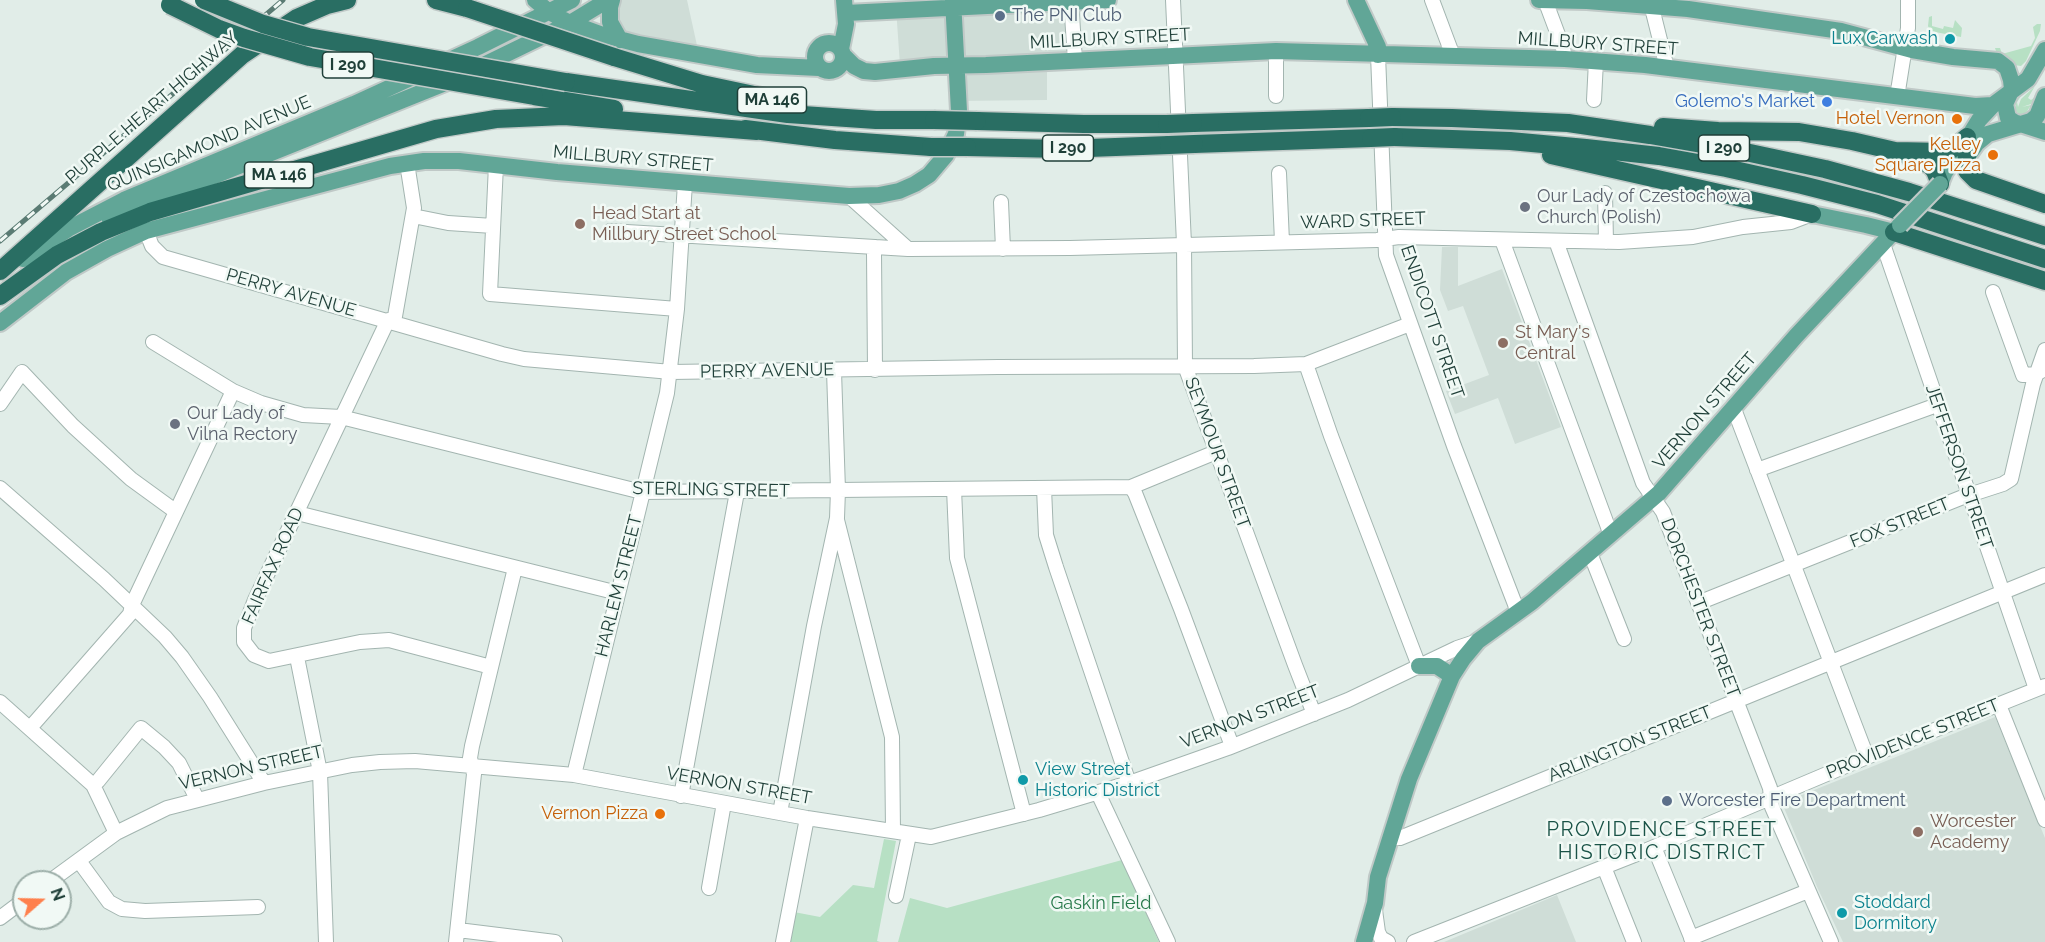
<!DOCTYPE html>
<html>
<head>
<meta charset="utf-8">
<style>
  body { margin:0 }
  #map { position:relative; width:2045px; height:942px; overflow:hidden; background:#e1ede8; font-family:Raleway,sans-serif }
  canvas { display:block }
  .north { position:absolute; left:12px; top:870px; width:60px; height:60px; box-sizing:border-box; background:#f1f9f5; border:2px solid #9dafa9; border-radius:50%; rotate:70deg; font-size:16px; font-weight:700; line-height:24px; text-align:center; color:#1f3f38 }
  .north::after { content:''; display:block; margin:auto; width:21px; height:27px; background:#fe804d; clip-path:polygon(50% 0,100% 100%,50% 72%,0 100%) }
</style>
</head>
<body>
<div id="map">
<canvas width="2045" height="942"></canvas>
<div class="north">N</div>
</div>
<script>
const c = document.querySelector('canvas').getContext('2d');
c.lineJoin = 'round';
function fillPath(path, color) { c.fillStyle = color; c.fill(path, 'evenodd'); }
const poly = rows => new Path2D(rows.map(r => 'M' + r).join(''));
function trace(path, color, width, dash) { c.strokeStyle = color; c.lineWidth = width; c.lineCap = dash ? 'butt' : 'round'; c.setLineDash(dash || []); c.stroke(path); }
function write(font, color, halo, rows, align = 'center') {
  c.font = font + ' Raleway,sans-serif'; c.lineWidth = 5; c.setLineDash([]); c.textBaseline = 'middle'; c.strokeStyle = halo; c.fillStyle = color; for (const [text, x, y, turn = 0] of rows) {
    c.save(); c.translate(x, y); c.rotate((+turn || 0) * Math.PI / 180); c.textAlign = isNaN(turn) ? turn : align; if (halo) c.strokeText(text, 0, 0); c.fillText(text, 0, 0); c.restore();
  }
}
fillPath(poly([
  [615,0,687,0,698,50,622,36,612,14],
  [1069,0,1071,59,1047,60,1047,100,953,101,948,63,900,65,896,8],
  [1442,247,1458,247,1458,286,1502,269,1561,427,1515,444,1498,398,1455,414,1446,391,1489,375,1463,306,1448,311,1440,290],
  [1995,717,2045,838,2045,942,1843,942,1818,889,1782,803],
  [1557,895,1576,942,1444,942]
]), '#cfddd7');
fillPath(poly([
  [1932,16,1932,26,1943,29,1944,26,1953,28,1955,20,1962,28,1961,37,1930,31,1928,26,1929,17],
  [2037,24,2041,24,2040,31,2026,61,2021,66,2014,65,1997,54,1995,48,2000,48,2002,54,2031,46,2035,38,2033,27],
  [2035,86,2028,98,2031,100,2035,97,2031,104,2022,107,2031,105,2026,113,2019,115,2015,109,2017,99,2021,96,2017,102,2018,107,2021,99],
  [884,839,896,841,877,941,880,942,789,942,794,912,820,917,853,885,874,888],
  [1122,860,1159,942,898,942,910,898,947,908]
]), '#b7e0c4');
const minor = poly([
  [1071,0,1075,60],
  [1173,0,1184,244,1185,366,1295,665,1314,714],
  [1432,0,1453,56],
  [1545,0,1563,48,1565,59],
  [1650,0,1667,68],
  [1276,51,1276,96],
  [1378,55,1386,255,1454,446,1518,612],
  [1897,97,1908,28,1908,0],
  [1594,100,1596,61],
  [496,165,490,294,677,309],
  [1279,173,1282,242],
  [1605,193,1606,242],
  [849,196,908,249],
  [1001,202,1003,249],
  [413,216,448,223,493,226],
  [146,231,152,246,163,257,502,354,524,359,671,372,998,367,1254,366,1306,364,1410,324],
  [610,231,908,249,1070,248,1377,240,1399,237,1619,242,1693,237,1743,227,1791,222,1812,214],
  [1502,240,1608,527,1612,534],
  [1556,241,1643,483,1663,512,1770,788,1772,807,1831,942],
  [1883,244,2036,689],
  [1993,292,2023,375,2036,374,2043,370],
  [388,320,255,600,244,628,244,642,254,655,269,661,360,642,389,640,491,667],
  [394,322,414,208,407,163],
  [153,342,233,391,261,403,303,415,341,417,642,492,1131,487,1216,452],
  [1306,364,1331,436,1419,666],
  [875,370,874,253,875,247],
  [0,404,22,372,73,426,131,479,175,511],
  [1734,409,1867,757],
  [1757,470,1937,405],
  [1131,487,1135,493,1181,609,1232,746],
  [0,488,104,579,165,637,182,657,210,697,264,783],
  [1044,488,1046,535,1056,567,1129,783],
  [954,489,957,558,1024,814],
  [297,513,618,593],
  [837,520,892,737,893,831],
  [1590,553,1624,639],
  [1698,603,1963,497,2003,484,2011,479,2033,384,2045,350],
  [297,657,320,772,326,942],
  [0,702,93,785,116,833],
  [1999,705,2045,820],
  [30,728,130,614,132,605,233,391],
  [574,775,667,393,677,309,685,183],
  [93,785,98,781,141,728,164,747,179,763,197,799],
  [1098,793,1168,942],
  [681,796,737,492],
  [780,813,814,626,837,518,838,490,834,371],
  [1390,838,1400,838,1432,825,2045,575],
  [1654,847,1693,942],
  [79,861,109,902,122,909,145,911,258,907],
  [1604,867,1634,942],
  [49,882,116,833,167,808,264,783,352,765,380,762,415,761,574,775,807,818,931,837,1039,810,1129,783,1228,748,1348,700,1457,648,1478,641],
  [709,888,724,803],
  [896,896,909,835],
  [1375,910,1378,932,1381,938,1388,942],
  [0,918,24,900],
  [458,930,555,942],
  [1691,938,1808,891],
  [456,942,474,774,470,758,472,746,515,568],
  [783,942,807,818],
  [1414,942,1647,850,1867,757,2045,686]
]);
const major = poly([
  [535,0,549,12,570,23,600,34,638,44,757,65,819,68],
  [612,0,610,7,610,22,620,40],
  [1356,0,1378,47,1378,55],
  [1539,0,1587,1,1688,9,1841,31,1912,50,1953,57,1998,61,2007,68,2011,80,2012,89,2005,104,2008,118,2014,122,2045,132],
  [846,13,1108,0],
  '815 57a14 14 0 1 1 28 0a14 14 0 1 1-28 0Z',
  [841,49,846,24,844,0],
  [843,55,854,66,864,71,875,72,934,66,986,65,1276,51,1565,59,1645,65,1975,106,1993,105],
  [1965,160,1977,143,1988,134,2031,121,2037,116,2045,96],
  [1940,184,1945,172,1958,154,1979,120,1993,105,2028,79,2045,50],
  [1812,214,1866,225,1894,232],
  [110,220,164,196,455,79,570,23,608,0],
  [23,259,68,229,124,200,354,104,478,47,572,0],
  [0,323,66,272,107,249,146,231,390,166,424,161,459,161,557,172,849,196,879,195,899,191,915,184,929,175,946,155,956,134,959,111,953,0],
  [1419,666,1437,666,1452,676],
  [1364,942,1375,903,1378,877,1409,779,1452,676,1463,659,1478,641,1532,602,1659,493,1796,336,1900,225]
]);
const highway = poly([
  [436,0,467,8],
  [614,57,702,84,792,103],
  [566,82,788,114,876,120,934,120],
  [534,96,614,109],
  [1392,117,1452,118,1568,123,1650,135,1736,150,1825,169,1909,192,2045,236],
  [977,121,1084,124,1167,124],
  [1193,123,1369,118],
  [1663,127,1718,131,1799,132,1852,141,1895,151,1945,152,1954,148,1967,137],
  [745,129,835,140,931,147],
  [1394,137,1510,141,1586,148,1659,156,1726,168,1802,185,1877,204,2045,259],
  [1194,144,1371,138],
  [967,147,1062,149,1169,145],
  [1551,155,1812,214],
  [1907,156,1930,165,1935,171,1940,184],
  [1967,157,1967,171,1976,180,2045,204],
  [1894,232,2045,281],
  [0,271,242,55,297,18,327,5,347,0],
  [0,296,57,255,101,232,150,212,436,129,496,119,564,116,757,131]
]);
trace(minor, '#a3b5b0', 16);
trace(major, '#c0c9c7', 20);
trace(highway, '#c0c9c7', 21);
trace(minor, '#fff', 14);
trace(major, '#61a697', 16);
trace(highway, '#296e63', 18);
const rail = poly([
  [0,241,283,0]
]);
trace(rail, '#5a7b73', 5);
trace(rail, '#f1f9f5', 3, [9]);
const majorBridge = poly([
  [1900,225,1940,184]
]);
const highwayBridge = poly([
  [204,0,263,24,308,37,566,82],
  [170,5,219,29,244,38,310,57,534,96],
  [467,8,614,57],
  [1369,118,1392,117],
  [934,120,977,121],
  [1167,124,1193,123],
  [1371,138,1394,137],
  [1169,145,1194,144],
  [931,147,967,147]
]);
trace(majorBridge, '#c0c9c7', 20, []);
trace(highwayBridge, '#c0c9c7', 21, []);
trace(majorBridge, '#61a697', 16);
trace(highwayBridge, '#296e63', 18);
for (const [x, y, r, color] of [
  [1000,16,6,"#5c6f8a"],
  [1950,39,6,"#0f9aa8"],
  [1827,102,6,"#3f7fe0"],
  [1957,119,6,"#e8710a"],
  [1993,155,6,"#e8710a"],
  [1525,207,6,"#6b7280"],
  [580,224,6,"#8d6e63"],
  [1503,343,6,"#8d6e63"],
  [175,424,6,"#6b7280"],
  [1023,780,6,"#0f9aa8"],
  [1667,801,6,"#5c6f8a"],
  [660,814,6,"#e8710a"],
  [1918,832,6,"#8d6e63"],
  [1842,913,6,"#0f9aa8"]
]) { const dot = new Path2D(); dot.arc(x, y, r, 0, 2 * Math.PI); c.fillStyle = color; c.fill(dot); trace(dot, '#f1f9f5', 2); }
for (const [x, y, w] of [
  [348,65,51],
  [772,100,69],
  [1068,148,51],
  [1724,148,51],
  [279,175,69]
]) { const box = new Path2D(); box.roundRect(x - w / 2, y - 13, w, 26, 4.5); c.fillStyle = '#f1f9f5'; c.fill(box); trace(box, '#1f3f38', 1.5); }
write('bold 16px', '#1f3f38', null, [
  ["I 290",348,65],
  ["MA 146",772,100],
  ["I 290",1068,148],
  ["I 290",1724,148],
  ["MA 146",279,175]
]);
write('18px', '#4e5e75', '#f1f9f5', [
  ["The PNI Club",1012,16],
  ["Worcester Fire Department",1679,801]
], 'left');
write('18px', '#1f3f38', '#f1f9f5', [
  ["MILLBURY STREET",1110,39,-3],
  ["MILLBURY STREET",1598,44,4],
  ["PURPLE HEART HIGHWAY",152,108,-41],
  ["QUINSIGAMOND AVENUE",209,144,-23],
  ["MILLBURY STREET",633,159,5],
  ["WARD STREET",1363,221,-2],
  ["PERRY AVENUE",291,293,16],
  ["ENDICOTT STREET",1432,322,71],
  ["PERRY AVENUE",767,371,-1],
  ["VERNON STREET",1705,411,-49],
  ["SEYMOUR STREET",1217,453,70],
  ["JEFFERSON STREET",1959,467,71],
  ["STERLING STREET",711,490,1],
  ["FOX STREET",1900,523,-22],
  ["FAIRFAX ROAD",273,566,-66],
  ["HARLEM STREET",619,586,-76],
  ["DORCHESTER STREET",1700,608,69],
  ["VERNON STREET",1250,717,-21],
  ["PROVIDENCE STREET",1913,739,-22],
  ["ARLINGTON STREET",1630,744,-22],
  ["VERNON STREET",251,768,-13],
  ["VERNON STREET",739,786,10]
]);
write('18px', '#0d838f', '#f1f9f5', [
  ["Lux Carwash",1938,39,"right"],
  ["View Street",1035,770],
  ["Historic District",1035,791],
  ["Stoddard",1854,903],
  ["Dormitory",1854,924]
], 'left');
write('18px', '#366cbe', '#f1f9f5', [
  ["Golemo's Market",1815,102]
], 'right');
write('18px', '#c56008', '#f1f9f5', [
  ["Hotel Vernon",1945,119],
  ["Kelley",1981,145],
  ["Square Pizza",1981,166],
  ["Vernon Pizza",648,814]
], 'right');
write('18px', '#5b616d', '#f1f9f5', [
  ["Our Lady of Czestochowa",1537,197],
  ["Church (Polish)",1537,218],
  ["Our Lady of",187,414],
  ["Vilna Rectory",187,435]
], 'left');
write('18px', '#785e54', '#f1f9f5', [
  ["Head Start at",592,214],
  ["Millbury Street School",592,235],
  ["St Mary's",1515,333],
  ["Central",1515,354],
  ["Worcester",1930,822],
  ["Academy",1930,843]
], 'left');
write('18px', '#26794a', '#f1f9f5', [
  ["Gaskin Field",1101,904]
]);
c.letterSpacing = '1.5px';
write('20px', '#1a5347', '#f1f9f5', [
  ["PROVIDENCE STREET",1662,830],
  ["HISTORIC DISTRICT",1662,853]
]);
c.letterSpacing = '0px';
</script>
</body>
</html>
